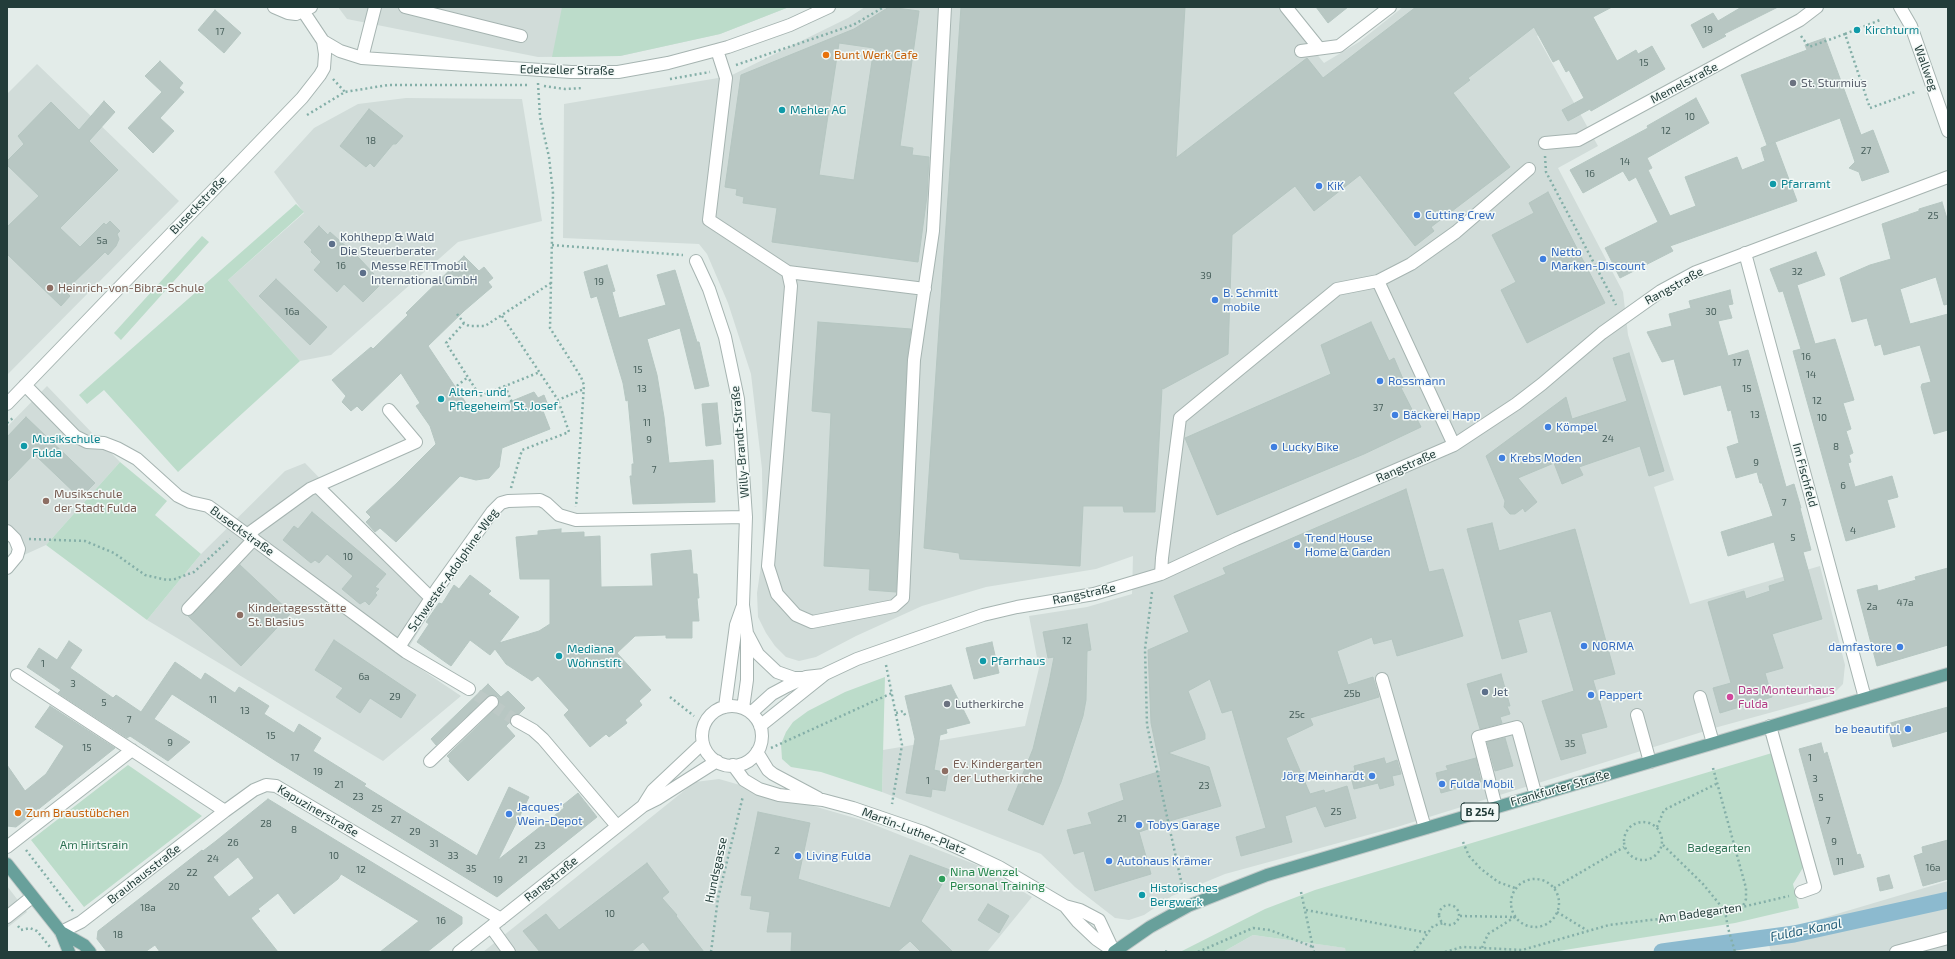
<!DOCTYPE html>
<html>
<head>
<meta charset="utf-8">
<style>
  body { margin:0 }
  #map { position:relative; width:1955px; height:959px; overflow:hidden; background:#e3ece9; font-family:"Exo 2",sans-serif }
  canvas { display:block }
  .frame { position:absolute; inset:0; border:8px solid #233d3a; pointer-events:none }
</style>
</head>
<body>
<div id="map">
<canvas width="1955" height="959"></canvas>
<div class="frame"></div>
</div>
<script>
const c = document.querySelector('canvas').getContext('2d');
c.lineJoin = 'round';
function fillPath(path, color) { c.fillStyle = color; c.fill(path, 'evenodd'); }
const poly = rows => new Path2D(rows.map(r => 'M' + r).join(''));
function trace(path, color, width, dash) { c.strokeStyle = color; c.lineWidth = width; c.lineCap = dash ? 'butt' : 'round'; c.setLineDash(dash || []); c.stroke(path); }
function write(font, color, halo, rows, align = 'center') {
  c.font = font + ' "Exo 2",sans-serif'; c.lineWidth = 3; c.setLineDash([]); c.textBaseline = 'middle'; c.strokeStyle = halo; c.fillStyle = color; for (const [text, x, y, turn = 0] of rows) {
    c.save(); c.translate(x, y); c.rotate((+turn || 0) * Math.PI / 180); c.textAlign = isNaN(turn) ? turn : align; if (halo) c.strokeText(text, 0, 0); c.fillText(text, 0, 0); c.restore();
  }
}
fillPath(poly([
  [338,7,789,7,720,34,620,56,538,57,347,19],
  [865,7,1278,7,1324,63,1359,42,1403,7,1577,7,1537,36,1598,146,1558,168,1623,292,1628,335,1674,480,1654,487,1690,604,1820,566,1845,665,1843,684,1831,696,1718,727,1397,827,1225,874,1172,896,1144,915,1129,920,1115,918,1075,887,1041,854,882,792,883,750,1025,726,1039,668,1029,616,1087,607,1132,594,1133,556,1096,569,986,587,922,606,856,636,816,657,799,661,786,657,775,646,766,633,758,617,757,593,763,552,762,469,751,374,728,303,707,254,699,244,563,238,564,104,730,76,848,18],
  [37,64,179,201,7,375,7,94],
  [406,98,522,99,542,221,458,242,331,355,300,361,228,280,304,213,274,172,314,128,358,104],
  [47,386,120,462,46,545,24,555,7,540,7,427],
  [305,463,421,583,439,598,403,657,461,696,383,761,147,620,201,554,285,471],
  [719,779,862,820,982,867,1032,897,987,952,483,952,695,782],
  [1948,881,1948,952,1771,952,1766,935],
  [7,886,27,912,7,928],
  [1253,935,1346,948,1346,952,1223,952]
]), '#d1dcd9');
fillPath(poly([
  [562,7,789,7,720,34,620,56,552,57],
  [296,204,304,212,228,280,300,361,178,472,104,390,87,404,79,395],
  [202,236,209,242,121,340,114,333],
  [120,462,167,501,155,515,201,554,147,620,46,545],
  [885,677,882,792,821,772,791,767,782,759,781,744,786,732,793,722,808,711,845,692],
  [1772,753,1804,866,1793,884,1799,908,1735,923,1552,952,1346,952,1345,948,1253,935,1223,952,1180,952,1265,909,1315,890],
  [128,765,202,816,84,907,31,840]
]), '#bcdcca');
trace(poly([
  [1662,952,1794,934,1948,900]
]), '#8cbacf', 17);
const building = poly([
  [889,7,919,11,900,146,913,148,912,155,929,157,927,196,918,262,772,242,777,208,743,203,744,197,736,195,737,189,725,187,741,75,854,29,889,7],
  [839,43,874,48,854,180,819,175,839,43],
  [961,7,1185,7,1176,158,1307,58,1323,78,1416,7,1612,7,1593,17,1617,61,1636,50,1638,54,1652,46,1665,69,1591,111,1590,109,1568,121,1562,110,1584,98,1569,70,1566,72,1559,59,1553,62,1534,27,1468,78,1470,80,1453,93,1510,167,1431,227,1434,231,1415,246,1360,175,1314,211,1295,186,1232,235,1228,354,1163,389,1162,388,1155,512,1124,512,1123,506,1083,506,1080,566,960,559,959,553,924,548,961,7],
  [1316,7,1348,7,1328,23,1316,7],
  [1740,7,1778,7,1724,34,1726,36,1703,48,1691,25,1713,13,1718,21,1740,8,1740,7],
  [215,10,241,33,224,53,198,30,215,10],
  [1825,38,1861,135,1873,130,1889,172,1862,181,1859,172,1849,168,1855,162,1840,118,1767,145,1741,75,1807,50,1805,45,1825,38],
  [160,61,183,83,179,88,184,92,160,118,174,131,153,153,128,128,162,92,145,76,160,61],
  [1696,98,1709,123,1647,158,1652,168,1648,170,1670,216,1696,206,1685,177,1737,157,1742,170,1765,161,1761,148,1775,142,1797,201,1670,246,1673,251,1620,278,1605,248,1658,222,1636,177,1629,181,1623,171,1583,193,1570,170,1648,128,1647,126,1696,98],
  [104,101,115,112,89,141,118,170,60,228,80,247,104,223,106,225,110,221,120,231,117,234,119,239,116,246,108,255,105,252,65,291,70,296,61,306,7,254,7,227,39,196,7,165,7,161,24,144,18,136,51,102,79,130,104,101],
  [369,109,403,136,396,144,393,144,374,167,370,163,366,167,340,146,369,109],
  [1548,192,1605,303,1527,343,1501,290,1516,282,1492,235,1534,213,1529,203,1548,192],
  [1942,202,1948,222,1948,304,1944,305,1936,277,1900,289,1910,324,1948,314,1948,430,1934,434,1921,387,1922,384,1931,382,1920,345,1884,355,1881,344,1875,346,1867,318,1852,322,1840,278,1870,265,1891,259,1882,224,1919,211,1919,209,1942,202],
  [319,226,328,235,330,232,359,258,374,274,371,277,380,285,363,302,344,284,337,292,314,270,321,262,311,252,312,250,304,242,319,226],
  [1816,252,1825,275,1797,285,1815,344,1835,339,1854,400,1843,403,1851,429,1846,431,1853,453,1849,455,1851,462,1848,463,1855,487,1892,476,1898,497,1887,500,1895,527,1846,541,1793,351,1801,349,1783,291,1779,292,1770,269,1816,252],
  [464,256,479,271,484,267,493,278,488,282,492,287,464,311,428,346,472,412,483,408,485,412,534,392,538,398,544,395,549,408,543,411,550,429,502,448,499,467,489,478,476,480,460,476,396,542,380,528,375,532,366,522,371,517,366,512,396,484,436,444,430,426,416,406,420,403,401,373,362,411,357,406,351,411,342,402,346,396,332,380,371,347,373,349,408,315,406,313,464,256],
  [607,265,615,291,612,292,619,318,666,305,657,275,675,270,697,342,699,342,709,386,695,389,680,328,647,339,657,375,664,417,669,463,713,460,715,502,633,504,630,476,632,476,632,464,634,464,628,400,626,401,623,383,597,296,591,298,584,272,607,265],
  [276,279,327,327,310,345,259,296,276,279],
  [1730,290,1733,304,1728,305,1732,318,1718,321,1728,356,1748,350,1786,487,1794,484,1801,508,1800,508,1811,550,1803,552,1822,619,1772,634,1783,668,1765,673,1772,697,1720,713,1713,688,1731,683,1708,602,1744,591,1746,599,1770,591,1769,586,1785,581,1774,542,1728,556,1721,532,1773,516,1762,483,1760,483,1757,472,1736,478,1727,447,1739,443,1731,410,1728,411,1721,385,1684,395,1674,359,1662,362,1647,332,1672,326,1669,314,1691,308,1689,301,1730,290],
  [818,322,911,329,907,360,896,592,869,590,870,569,824,566,831,413,812,411,818,322],
  [1371,322,1389,361,1394,358,1406,386,1401,388,1421,427,1364,454,1217,515,1185,438,1331,374,1321,345,1371,322],
  [1629,353,1664,471,1649,476,1640,446,1579,467,1583,475,1562,484,1554,463,1518,478,1537,502,1525,512,1523,508,1515,514,1510,514,1504,507,1505,501,1486,456,1566,397,1572,419,1627,401,1613,358,1629,353],
  [717,403,721,444,706,446,702,404,717,403],
  [26,417,95,483,80,498,34,454,7,482,7,437,26,417],
  [1406,489,1429,572,1443,569,1463,636,1397,656,1392,639,1374,644,1372,637,1337,651,1348,685,1373,677,1379,697,1310,718,1313,725,1286,738,1310,794,1324,790,1325,793,1347,786,1356,818,1325,827,1316,806,1285,816,1292,842,1241,856,1236,837,1266,828,1232,710,1222,713,1210,679,1188,691,1205,734,1205,739,1168,753,1209,767,1221,806,1156,825,1157,826,1139,832,1151,874,1095,891,1084,851,1074,854,1067,830,1092,824,1088,813,1124,800,1120,784,1161,771,1151,723,1148,650,1189,632,1174,596,1226,574,1223,568,1406,489],
  [312,512,386,574,375,587,379,589,375,593,377,595,369,605,365,601,360,604,342,589,353,576,327,554,319,563,315,560,311,563,283,540,294,526,298,529,312,512],
  [1492,523,1499,551,1575,529,1615,674,1593,680,1607,727,1581,734,1586,753,1561,760,1542,701,1574,691,1551,611,1518,620,1527,652,1502,659,1467,529,1492,523],
  [561,529,561,533,584,532,584,537,600,536,601,587,653,586,651,554,691,550,693,574,697,574,699,598,697,598,699,621,692,621,692,638,666,638,666,635,635,636,617,653,651,690,639,701,642,705,625,720,627,723,609,737,606,734,590,747,564,715,569,710,538,676,532,681,506,664,495,649,490,655,470,640,451,666,417,642,429,624,426,622,439,603,442,604,454,585,459,589,470,575,491,591,488,594,519,617,499,643,539,631,550,624,550,579,520,579,516,537,538,535,538,531,561,529],
  [240,565,291,613,241,666,188,616,193,614,240,565],
  [1948,568,1948,645,1877,666,1857,590,1877,585,1878,591,1916,580,1915,577,1948,568],
  [1087,624,1091,650,1087,651,1086,700,1083,716,1061,782,1043,825,1008,810,1033,749,1049,683,1054,657,1048,658,1043,632,1087,624],
  [334,640,416,695,401,718,370,698,360,713,336,697,343,688,315,670,334,640],
  [69,641,82,650,70,668,113,698,116,695,141,712,175,662,201,680,205,673,235,693,239,687,269,706,264,714,294,733,299,724,321,738,313,751,366,784,364,786,477,856,509,787,529,797,498,860,564,808,563,805,578,793,597,817,497,897,276,761,172,694,154,719,190,742,168,761,130,736,127,738,58,693,61,690,27,667,39,648,57,660,69,641],
  [992,642,999,673,974,679,966,648,992,642],
  [1501,674,1510,706,1507,706,1510,714,1500,717,1502,723,1480,729,1467,684,1501,674],
  [488,684,501,697,508,691,525,708,519,714,513,715,510,722,506,726,515,736,468,781,449,761,450,759,447,756,497,707,499,704,498,697,494,695,487,697,436,745,431,739,488,684],
  [951,685,970,723,946,729,947,733,940,735,934,770,948,773,945,791,932,789,931,797,906,793,915,739,905,696,951,685],
  [50,706,115,748,16,827,7,826,7,765,25,791,46,774,64,746,35,727,50,706],
  [1948,707,1948,731,1893,747,1887,724,1948,707],
  [1505,738,1513,766,1495,771,1487,742,1505,738],
  [1821,743,1824,754,1827,752,1857,855,1860,854,1864,867,1834,875,1799,749,1821,743],
  [1384,758,1386,764,1397,760,1401,774,1392,776,1394,785,1380,789,1378,783,1354,789,1350,772,1355,771,1354,766,1384,758],
  [1476,758,1481,782,1441,793,1436,773,1448,770,1446,766,1476,758],
  [268,799,462,917,462,924,427,952,380,952,419,921,341,874,338,879,294,914,278,893,258,909,260,911,251,918,278,952,160,952,155,945,145,952,107,952,97,939,98,931,202,850,203,851,216,841,268,799],
  [238,857,254,878,229,897,213,877,238,857],
  [758,812,810,823,798,879,890,908,910,855,950,870,921,921,953,952,921,952,910,941,897,952,791,952,792,932,767,932,770,912,750,909,752,896,741,895,758,812],
  [1948,840,1948,879,1923,886,1914,856,1923,853,1922,847,1948,840],
  [647,863,669,892,662,898,677,915,676,916,704,952,651,952,643,942,631,952,540,952,523,931,546,914,559,930,647,863],
  [1889,875,1893,888,1880,891,1877,878,1889,875],
  [988,904,1009,916,999,933,978,920,988,904]
]);
fillPath(building, '#b8c7c3');
trace(building, '#b5c6c1', 1);
trace(poly([
  [477,695,517,721]
]), '#bdc9c6', 12, [12, 6]);
const minor = poly([
  [274,7,288,13,296,14,311,7],
  [405,7,521,36],
  [1286,7,1319,48],
  [1900,7,1911,26,1948,131],
  [323,41,340,51,362,58,571,72,618,72,668,63,728,47,790,25,829,7],
  [717,50,726,78,709,220,788,272,791,286,768,566,777,594,796,615,812,622,894,606,903,598,914,360,933,231,945,7],
  [1301,51,1339,46,1390,7],
  [362,58,375,7],
  [1545,143,1578,140,1800,20,1817,7],
  [1745,253,1865,698],
  [696,261,709,289,725,337,738,399,746,517,743,605,747,633,747,680,743,708],
  [788,272,925,289],
  [1378,281,1454,445],
  [25,385,75,436,87,442,104,443,117,448,137,459,178,496,190,502,208,506,215,511,406,652,469,689],
  [7,404,302,98,320,75,324,68,325,54,323,41,303,11],
  [317,486,431,598],
  [7,531,15,539,19,549,17,556,7,568],
  [248,534,310,489,416,442,389,410],
  [1161,574,1162,558,1180,418,1337,289,1378,281,1411,264,1456,232,1529,169],
  [188,609,254,539],
  [748,635,758,654,777,672,794,678,803,678],
  [399,647,437,589,492,512,501,503,508,501,540,500,546,503,559,515,576,520,746,517],
  [17,675,225,811],
  [1382,679,1425,828],
  [1700,697,1713,743],
  '702 736a30 30 0 1 1 60 0a30 30 0 1 1-60 0Z',
  [725,707,736,625,742,608],
  [751,713,772,694,787,686,806,677,824,675],
  [1637,715,1650,762],
  [517,721,533,730,543,739,617,826],
  [760,726,825,674,857,659,983,615,1017,607,1094,594,1161,574,1236,539,1454,445,1516,404,1542,384,1602,333,1661,291,1696,272,1948,177],
  [1770,726,1815,887,1801,892],
  [757,752,768,770,773,774,818,798],
  [430,761,492,702],
  [733,765,744,780,759,789,779,795,823,800,853,808,923,832,963,850,999,867,1065,906,1080,910,1099,920,1114,952],
  [643,806,653,790,703,743],
  [1496,807,1478,737,1517,727,1536,796],
  [7,847,132,750],
  [1065,906,1078,922,1096,939,1115,952],
  [7,917,32,897],
  [491,927,509,952],
  [61,932,81,922,225,811,254,790,266,785,276,786,501,919],
  [459,952,643,806,657,799,717,761],
  [1896,952,1948,938]
]);
const major = poly([
  [7,864,61,932,69,952],
  [61,932,84,945,90,952],
  [1114,952,1150,927,1188,906,1267,875,1948,674]
]);
trace(minor, '#a6b4b1', 14);
trace(major, '#c1c9c8', 14);
trace(poly([
  [1845,34,1880,20],
  [1801,36,1809,47,1845,34,1870,108,1915,92],
  [736,65,853,25,884,7],
  [333,79,345,92],
  [670,79,710,72],
  [538,83,540,117,549,157,553,193,550,328,581,377,584,385,576,507],
  [544,86,565,89,583,88],
  [307,115,345,92,388,85,529,85],
  [1545,156,1546,172,1616,305],
  [552,245,683,255],
  [457,314,464,323,469,326,485,326,551,283],
  [502,316,558,400,584,389],
  [464,323,446,343,480,396,540,372],
  [505,386,513,405],
  [453,389,468,377],
  [7,423,13,418],
  [511,488,522,450,569,432,558,400],
  [29,539,85,541,114,553,145,575,167,580,175,579,194,572,230,539],
  [1152,592,1145,649,1147,725,1182,885],
  [886,665,902,745,892,804],
  [670,697,694,716],
  [896,713,903,711,906,717],
  [771,748,892,693],
  [1713,768,1746,888,1746,899,1742,908],
  '1624 841a19 19 0 1 1 38 0a19 19 0 1 1-38 0Z',
  [1657,827,1664,810,1716,784],
  [1463,842,1469,856,1480,868,1498,882,1515,888],
  [1663,845,1703,884,1725,911,1728,928,1735,952],
  [26,850,73,911],
  '1511 903a24 24 0 1 1 48 0a24 24 0 1 1-48 0Z',
  [1554,888,1624,847],
  [1301,892,1314,952],
  '1439 915a10 10 0 1 1 20 0a10 10 0 1 1-20 0Z',
  [1306,910,1429,933],
  [1557,912,1588,931],
  [1460,916,1515,917,1488,934,1482,948],
  [18,926,21,930,30,928,37,931,50,947],
  [1165,951,1167,952],
  [711,952,718,898,743,796],
  [1198,952,1253,928,1270,930,1313,947],
  [1414,952,1433,926,1443,923],
  [1445,952,1462,947,1522,950,1609,925,1725,911,1789,896]
]), '#84afa8', 2.5, [2, 3]);
trace(minor, '#fff', 12);
trace(major, '#68a09b', 12);
for (const [x, y, r, color] of [
  [1857,30,4,"#0f9aa8"],
  [826,55,4,"#e8710a"],
  [1793,83,4,"#6b7280"],
  [782,110,4,"#0f9aa8"],
  [1773,184,4,"#0f9aa8"],
  [1319,186,4,"#3f7fe0"],
  [1417,215,4,"#3f7fe0"],
  [332,244,4,"#5c6f8a"],
  [1543,259,4,"#3f7fe0"],
  [363,273,4,"#5c6f8a"],
  [50,288,4,"#8d6e63"],
  [1215,300,4,"#3f7fe0"],
  [1380,381,4,"#3f7fe0"],
  [441,399,4,"#0f9aa8"],
  [1395,415,4,"#3f7fe0"],
  [1548,427,4,"#3f7fe0"],
  [24,446,4,"#0f9aa8"],
  [1274,447,4,"#3f7fe0"],
  [1502,458,4,"#3f7fe0"],
  [46,501,4,"#8d6e63"],
  [1297,545,4,"#3f7fe0"],
  [240,615,4,"#8d6e63"],
  [1584,646,4,"#3f7fe0"],
  [1900,647,4,"#3f7fe0"],
  [559,656,4,"#0f9aa8"],
  [983,661,4,"#0f9aa8"],
  [1485,692,4,"#5c6f8a"],
  [1591,695,4,"#3f7fe0"],
  [1730,697,4,"#d1479c"],
  [947,704,4,"#6b7280"],
  [1908,729,4,"#3f7fe0"],
  [945,771,4,"#8d6e63"],
  [1372,776,4,"#3f7fe0"],
  [1442,784,4,"#3f7fe0"],
  [18,813,4,"#e8710a"],
  [509,814,4,"#3f7fe0"],
  [1139,825,4,"#3f7fe0"],
  [798,856,4,"#3f7fe0"],
  [1109,861,4,"#3f7fe0"],
  [942,879,4,"#2e9e5b"],
  [1142,895,4,"#0f9aa8"]
]) { const dot = new Path2D(); dot.arc(x, y, r, 0, 2 * Math.PI); c.fillStyle = color; c.fill(dot); trace(dot, '#f3f9f7', 1.5); }
write('10px', '#48605c', null, [
  ["19",1708,30],
  ["17",220,32],
  ["15",1644,63],
  ["10",1690,117],
  ["12",1666,131],
  ["18",371,141],
  ["27",1866,151],
  ["14",1625,162],
  ["16",1590,174],
  ["25",1933,216],
  ["5a",102,241],
  ["16",341,266],
  ["32",1797,272],
  ["39",1206,276],
  ["19",599,282],
  ["16a",292,312],
  ["30",1711,312],
  ["16",1806,357],
  ["17",1737,363],
  ["15",638,370],
  ["14",1811,375],
  ["13",642,389],
  ["15",1747,389],
  ["12",1817,401],
  ["37",1378,408],
  ["13",1755,415],
  ["10",1822,418],
  ["11",647,423],
  ["24",1608,439],
  ["9",649,440],
  ["8",1836,447],
  ["9",1756,463],
  ["7",654,470],
  ["6",1843,486],
  ["7",1784,503],
  ["4",1853,531],
  ["5",1793,538],
  ["10",348,557],
  ["47a",1905,603],
  ["2a",1872,607],
  ["12",1067,641],
  ["1",43,664],
  ["6a",364,677],
  ["3",73,684],
  ["25b",1352,694],
  ["29",395,697],
  ["11",213,700],
  ["5",104,703],
  ["13",245,711],
  ["25c",1297,715],
  ["7",129,720],
  ["15",271,736],
  ["9",170,743],
  ["35",1570,744],
  ["15",87,748],
  ["17",295,758],
  ["1",1810,758],
  ["19",318,772],
  ["3",1815,779],
  ["1",928,781],
  ["21",339,785],
  ["23",1204,786],
  ["23",358,797],
  ["5",1821,798],
  ["25",377,809],
  ["25",1336,812],
  ["21",1122,819],
  ["27",396,820],
  ["7",1828,821],
  ["28",266,824],
  ["8",294,830],
  ["29",415,832],
  ["9",1834,842],
  ["26",233,843],
  ["31",434,844],
  ["23",540,846],
  ["2",777,851],
  ["10",334,856],
  ["33",453,856],
  ["24",213,859],
  ["21",523,860],
  ["11",1840,862],
  ["16a",1933,868],
  ["35",471,869],
  ["12",361,870],
  ["22",192,873],
  ["19",498,880],
  ["20",174,887],
  ["18a",148,908],
  ["10",610,914],
  ["16",441,921],
  ["18",118,935]
]);
for (const [x, y, w] of [
  [1480,812,38]
]) { const box = new Path2D(); box.roundRect(x - w / 2, y - 9, w, 18, 3); c.fillStyle = '#f3f9f7'; c.fill(box); trace(box, '#233d3a', 1); }
write('bold 11px', '#233d3a', null, [
  ["B 254",1480,812]
]);
write('12px', '#0d838f', '#f3f9f7', [
  ["Kirchturm",1865,30],
  ["Mehler AG",790,110],
  ["Pfarramt",1781,184],
  ["Alten- und",449,392],
  ["Pflegeheim St. Josef",449,406],
  ["Musikschule",32,439],
  ["Fulda",32,453],
  ["Mediana",567,649],
  ["Wohnstift",567,663],
  ["Pfarrhaus",991,661],
  ["Historisches",1150,888],
  ["Bergwerk",1150,902]
], 'left');
write('12px', '#c56008', '#f3f9f7', [
  ["Bunt Werk Cafe",834,55],
  ["Zum Braustübchen",26,813]
], 'left');
write('12px', '#233d3a', '#f3f9f7', [
  ["Wallweg",1926,68,70],
  ["Edelzeller Straße",567,70,1],
  ["Memelstraße",1684,83,-28],
  ["Buseckstraße",198,205,-46],
  ["Rangstraße",1674,286,-29],
  ["Willy-Brandt-Straße",740,442,-95],
  ["Rangstraße",1406,466,-24],
  ["Im Fischfeld",1805,475,75],
  ["Buseckstraße",242,531,36],
  ["Schwester-Adolphine-Weg",453,570,-55],
  ["Rangstraße",1084,594,-12],
  ["Frankfurter Straße",1560,788,-16],
  ["Kapuzinerstraße",318,811,30],
  ["Martin-Luther-Platz",914,831,21],
  ["Hundsgasse",716,870,-78],
  ["Brauhausstraße",144,874,-38],
  ["Rangstraße",551,879,-39],
  ["Am Badegarten",1700,913,-8]
]);
write('12px', '#5b616d', '#f3f9f7', [
  ["St. Sturmius",1801,83],
  ["Lutherkirche",955,704]
], 'left');
write('12px', '#366cbe', '#f3f9f7', [
  ["KiK",1327,186],
  ["Cutting Crew",1425,215],
  ["Netto",1551,252],
  ["Marken-Discount",1551,266],
  ["B. Schmitt",1223,293],
  ["mobile",1223,307],
  ["Rossmann",1388,381],
  ["Bäckerei Happ",1403,415],
  ["Kömpel",1556,427],
  ["Lucky Bike",1282,447],
  ["Krebs Moden",1510,458],
  ["Trend House",1305,538],
  ["Home & Garden",1305,552],
  ["NORMA",1592,646],
  ["damfastore",1892,647,"right"],
  ["Pappert",1599,695],
  ["be beautiful",1900,729,"right"],
  ["Jörg Meinhardt",1364,776,"right"],
  ["Fulda Mobil",1450,784],
  ["Jacques'",517,807],
  ["Wein-Depot",517,821],
  ["Tobys Garage",1147,825],
  ["Living Fulda",806,856],
  ["Autohaus Krämer",1117,861]
], 'left');
write('12px', '#4e5e75', '#f3f9f7', [
  ["Kohlhepp & Wald",340,237],
  ["Die Steuerberater",340,251],
  ["Messe RETTmobil",371,266],
  ["International GmbH",371,280],
  ["Jet",1493,692]
], 'left');
write('12px', '#785e54', '#f3f9f7', [
  ["Heinrich-von-Bibra-Schule",58,288],
  ["Musikschule",54,494],
  ["der Stadt Fulda",54,508],
  ["Kindertagesstätte",248,608],
  ["St. Blasius",248,622],
  ["Ev. Kindergarten",953,764],
  ["der Lutherkirche",953,778]
], 'left');
write('12px', '#b23c85', '#f3f9f7', [
  ["Das Monteurhaus",1738,690],
  ["Fulda",1738,704]
], 'left');
write('12px', '#2e7254', '#f3f9f7', [
  ["Am Hirtsrain",94,845],
  ["Badegarten",1719,848]
]);
write('12px', '#27864d', '#f3f9f7', [
  ["Nina Wenzel",950,872],
  ["Personal Training",950,886]
], 'left');
write('italic 13px', '#1f5a77', '#f3f9f7', [
  ["Fulda-Kanal",1806,930,-11]
]);
</script>
</body>
</html>
